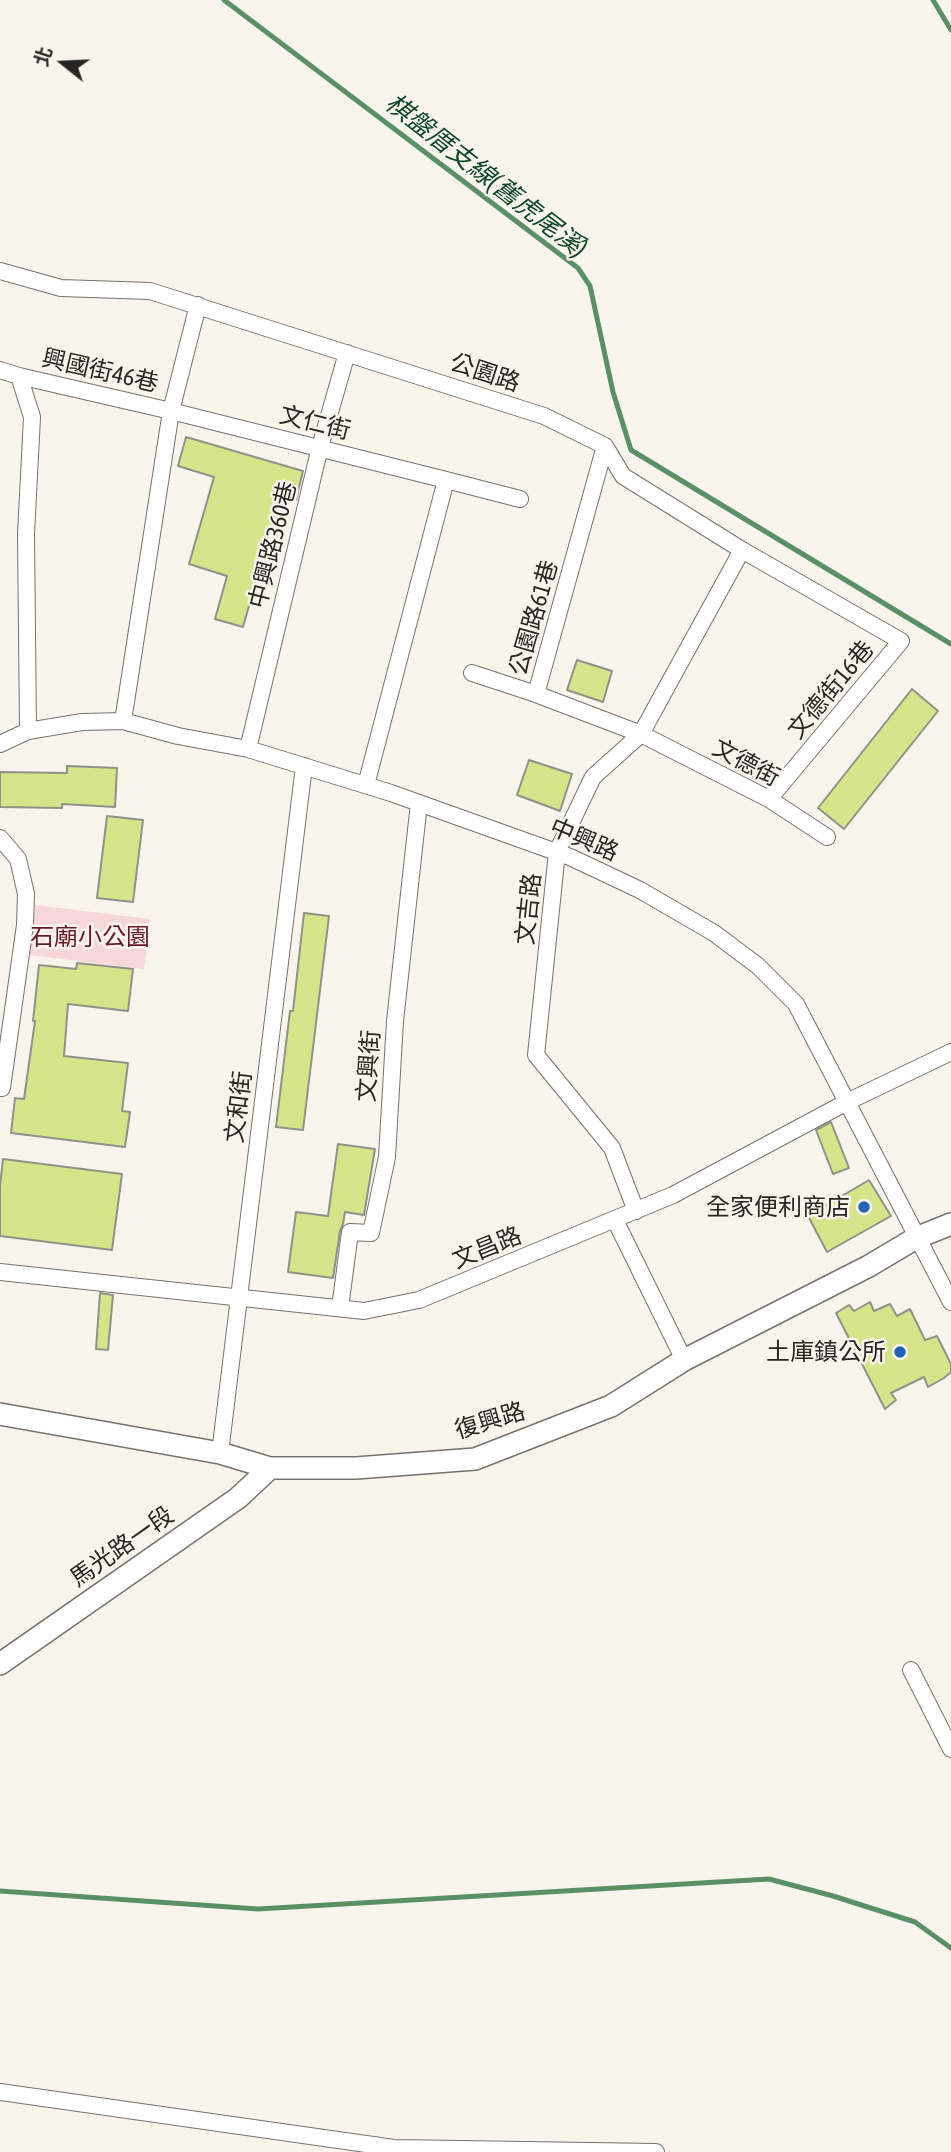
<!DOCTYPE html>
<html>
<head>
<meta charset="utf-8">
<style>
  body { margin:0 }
  #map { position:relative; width:951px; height:2152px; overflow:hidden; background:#f9f5ed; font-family:"Asap Condensed","Noto Sans TC",sans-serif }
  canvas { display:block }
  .north { position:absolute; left:28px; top:28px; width:70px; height:70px; -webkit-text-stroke:5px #f9f5ed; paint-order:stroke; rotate:288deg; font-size:19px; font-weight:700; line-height:28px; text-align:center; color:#282623 }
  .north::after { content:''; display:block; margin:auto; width:24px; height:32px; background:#282623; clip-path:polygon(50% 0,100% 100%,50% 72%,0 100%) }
</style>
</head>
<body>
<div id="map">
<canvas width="951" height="2152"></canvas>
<div class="north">北</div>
</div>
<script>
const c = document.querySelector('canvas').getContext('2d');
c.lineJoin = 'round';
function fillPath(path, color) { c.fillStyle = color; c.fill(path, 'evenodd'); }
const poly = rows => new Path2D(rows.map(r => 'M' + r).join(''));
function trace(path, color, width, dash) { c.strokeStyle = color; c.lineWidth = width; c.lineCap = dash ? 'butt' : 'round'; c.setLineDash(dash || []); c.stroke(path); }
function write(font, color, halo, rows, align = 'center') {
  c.font = font + ' "Asap Condensed","Noto Sans TC",sans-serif'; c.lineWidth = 5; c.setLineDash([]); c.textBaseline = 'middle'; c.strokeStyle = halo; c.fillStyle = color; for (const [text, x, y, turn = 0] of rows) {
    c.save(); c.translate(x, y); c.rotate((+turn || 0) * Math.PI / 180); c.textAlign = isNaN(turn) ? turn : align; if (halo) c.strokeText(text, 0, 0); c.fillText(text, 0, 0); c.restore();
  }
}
fillPath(poly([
  [35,905,150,919,144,969,29,955]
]), '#f8d7da');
trace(poly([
  [224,0,578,268,590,286,613,392,631,450,951,644],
  [933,0,951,30],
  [0,1891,258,1909,769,1879,833,1896,915,1922,951,1948]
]), '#5a9066', 5);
const building = poly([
  [186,437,303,471,296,500,280,496,243,627,215,619,227,576,189,564,214,477,178,466,186,437],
  [577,660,612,671,603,702,567,690,577,660],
  [912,689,938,711,844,829,818,808,912,689],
  [529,760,572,774,560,811,517,795,529,760],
  [67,766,117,768,115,807,62,804,62,808,0,807,0,772,67,773,67,766],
  [107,816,143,820,133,902,97,898,107,816],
  [304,913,329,916,303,1130,276,1127,290,1011,293,1011,304,913],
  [77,963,133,969,128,1011,68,1004,64,1056,128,1063,122,1111,130,1112,125,1147,11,1133,15,1098,24,1099,35,1021,33,1021,39,965,76,969,77,963],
  [831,1122,849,1168,833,1174,816,1130,831,1122],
  [338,1144,375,1149,364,1215,345,1212,343,1224,340,1231,333,1278,288,1272,296,1212,328,1216,338,1144],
  [3,1159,122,1174,112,1250,0,1236,0,1186,3,1159],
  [869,1180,891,1216,827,1252,808,1216,869,1180],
  [100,1293,113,1295,108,1350,96,1349,100,1293],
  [870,1302,874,1311,890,1304,897,1316,910,1309,925,1340,937,1336,951,1364,951,1372,944,1378,928,1387,924,1377,891,1393,896,1400,885,1409,836,1313,849,1305,854,1311,870,1302]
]);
fillPath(building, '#d6e58a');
trace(building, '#90928a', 2);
const street = poly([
  [0,271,61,288,150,291,544,416,605,446,623,476,742,550,901,641,769,799],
  [0,370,19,376,32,417,26,534,28,731],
  [19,376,171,411,446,480,366,785],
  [605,446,536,694,641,734,769,799,827,837],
  [446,480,520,499],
  [472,673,536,694],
  [123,721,171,411,198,305],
  [0,744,28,731,82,722,123,721,178,736,248,749,391,793,570,857,640,890,714,933,758,966,796,1004,951,1302],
  [248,749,320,447,347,353],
  [0,838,18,859,26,894,25,925,2,1088],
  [636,1211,612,1148,536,1055,557,852,593,777,641,734,742,550],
  [615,1220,684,1360],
  [0,1272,364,1311,419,1300,673,1195,847,1102,951,1052],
  [340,1308,350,1232,371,1233,387,1157,395,1021,419,803],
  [220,1453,304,766],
  [911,1670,951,1749],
  [0,2092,394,2148,656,2152]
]);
const secondary = poly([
  [0,1414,220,1453,270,1468,356,1468,475,1459,611,1406,684,1360,869,1266,916,1238,951,1224],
  [0,1664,238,1498,270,1468]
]);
trace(street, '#76726c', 18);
trace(secondary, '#76726c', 24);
trace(street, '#fff', 16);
trace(secondary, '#fff', 21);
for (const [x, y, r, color] of [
  [864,1207,7,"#2164b5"],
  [900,1352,7,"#2164b5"]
]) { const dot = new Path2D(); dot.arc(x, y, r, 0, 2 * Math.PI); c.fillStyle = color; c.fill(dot); trace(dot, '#f9f5ed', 2.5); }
write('24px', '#282623', '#f9f5ed', [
  ["興國街46巷",100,371,13],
  ["公園路",485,373,18],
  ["文仁街",315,423,14],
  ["中興路360巷",273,545,-76],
  ["公園路61巷",534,618,-74],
  ["文德街16巷",831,690,-50],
  ["文德街",746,763,28],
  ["中興路",584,840,23],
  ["文吉路",529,909,-84],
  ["文興街",369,1066,-86],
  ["文和街",239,1107,-83],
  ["文昌路",487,1248,-22],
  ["復興路",490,1421,-17],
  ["馬光路一段",122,1547,-35]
]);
write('24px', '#69152a', '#f9f5ed', [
  ["石廟小公園",90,937]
]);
write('24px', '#282623', '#f9f5ed', [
  ["全家便利商店",850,1207],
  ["土庫鎮公所",886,1352]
], 'right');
write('italic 26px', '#0d4923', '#f9f5ed', [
  ["棋盤厝支線(舊虎尾溪)",486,176,38]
]);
</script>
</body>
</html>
